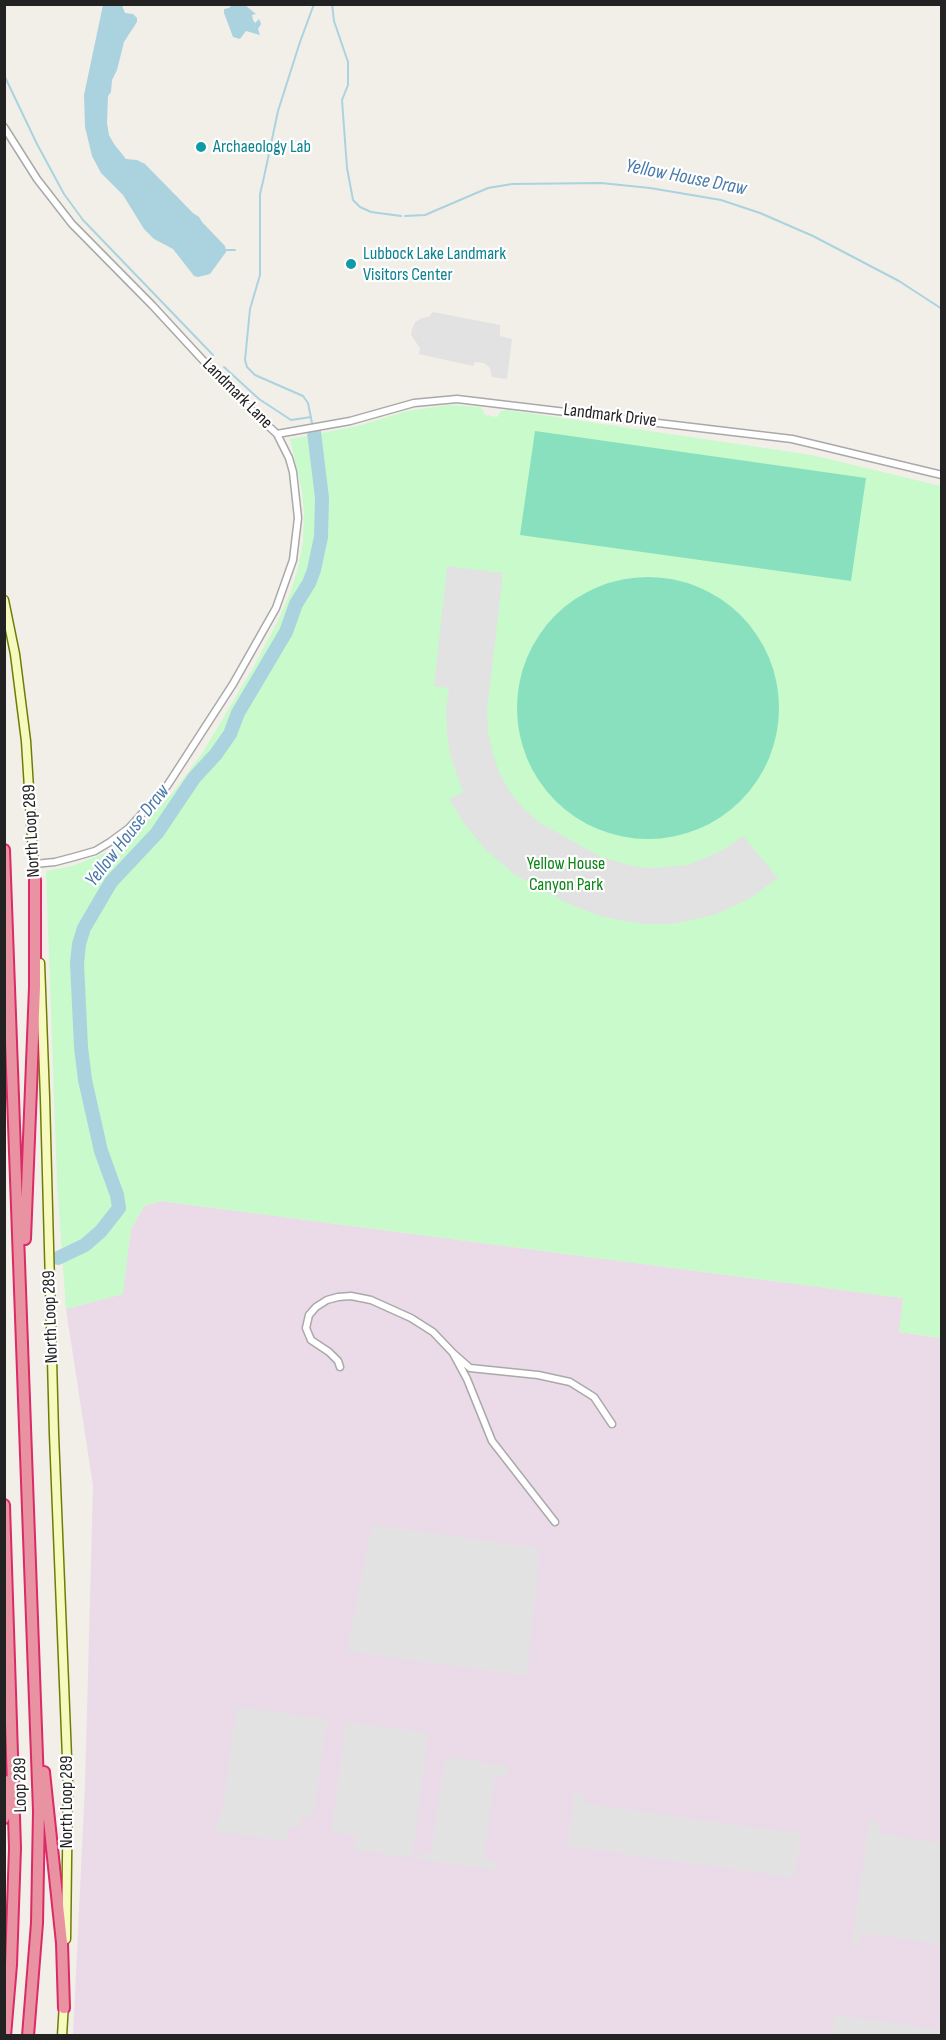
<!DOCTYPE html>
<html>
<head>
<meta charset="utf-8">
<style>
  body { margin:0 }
  #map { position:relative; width:946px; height:2040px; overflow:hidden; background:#f2efe9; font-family:"Sofia Sans Condensed",sans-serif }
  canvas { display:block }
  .frame { position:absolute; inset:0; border:6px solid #222; pointer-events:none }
</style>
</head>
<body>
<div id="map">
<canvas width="946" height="2040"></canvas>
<div class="frame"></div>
</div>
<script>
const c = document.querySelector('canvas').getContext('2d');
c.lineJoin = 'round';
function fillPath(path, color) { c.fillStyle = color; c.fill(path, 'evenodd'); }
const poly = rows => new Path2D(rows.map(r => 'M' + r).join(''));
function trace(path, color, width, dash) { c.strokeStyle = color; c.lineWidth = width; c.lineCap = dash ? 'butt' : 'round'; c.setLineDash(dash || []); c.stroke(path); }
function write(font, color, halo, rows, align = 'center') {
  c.font = font + ' "Sofia Sans Condensed",sans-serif'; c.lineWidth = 4.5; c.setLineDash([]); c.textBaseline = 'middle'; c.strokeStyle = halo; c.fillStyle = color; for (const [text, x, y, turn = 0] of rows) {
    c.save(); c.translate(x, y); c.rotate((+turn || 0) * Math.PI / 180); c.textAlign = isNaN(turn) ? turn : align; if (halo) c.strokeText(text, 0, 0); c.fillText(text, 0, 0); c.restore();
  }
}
fillPath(poly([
  [161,1201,904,1298,899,1332,941,1338,941,2035,73,2035,85,1785,93,1486,66,1309,122,1294,131,1229,144,1206]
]), '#ebdbe8');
fillPath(poly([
  [450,405,480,407,483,410,485,415,497,417,501,411,508,410,812,455,941,486,941,1338,899,1332,903,1298,161,1201,144,1206,131,1229,123,1294,66,1309,57,1183,46,871,72,866,108,852,146,822,174,791,203,752,254,666,277,623,291,591,298,568,303,542,304,514,302,491,290,439,358,426,407,411]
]), '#c8facc');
fillPath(poly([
  [535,431,866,478,851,581,520,535],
  '517 708a131 131 0 1 1 262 0a131 131 0 1 1-262 0Z'
]), '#88e0be');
fillPath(poly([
  [433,312,500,325,500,336,512,339,507,379,492,377,490,368,484,363,475,362,473,366,419,354,420,348,411,335,412,329,415,322,422,318,429,317],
  [447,566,503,573,487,711,488,733,493,754,499,772,510,792,524,809,540,823,585,848,604,858,637,867,654,868,688,865,723,850,743,836,778,878,749,899,714,915,673,924,646,924,623,921,597,915,567,903,514,874,485,849,462,820,449,799,463,792,450,754,447,732,446,709,449,688,434,686],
  [372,1525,540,1548,527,1676,347,1651],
  [237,1707,327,1719,313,1817,302,1816,300,1828,289,1827,287,1841,215,1831,215,1825,221,1817],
  [346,1722,428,1733,412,1858,354,1850,356,1836,331,1832],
  [445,1757,509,1766,508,1773,494,1779,484,1856,496,1863,495,1870,418,1859,419,1853,431,1854],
  [575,1789,580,1790,587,1804,801,1834,795,1878,567,1846],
  [869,1820,875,1821,882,1834,941,1843,941,1944,860,1933,858,1946,852,1945],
  [835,2015,941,2030,941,2035,832,2035]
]), '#e2e2e2');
fillPath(poly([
  [103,5,122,5,125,13,133,14,137,18,137,22,124,42,117,70,112,80,111,92,108,96,107,123,109,135,114,144,126,159,137,160,145,164,193,213,199,217,202,222,225,246,226,252,210,274,198,277,194,276,173,249,154,239,144,229,123,195,101,173,92,156,85,127,84,95],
  [232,5,245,5,256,14,252,15,253,20,255,23,259,19,260,21,261,24,258,29,260,35,246,31,240,39,233,37,224,13,224,9,229,8]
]), '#aad3df');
trace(poly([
  [332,4,334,21,348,62,348,85,342,100,347,168,353,200,360,207,371,212,401,216],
  [4,75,37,144,64,194,83,220,213,355],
  [405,216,425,215,488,188,512,184,601,183,650,188,721,200,760,213,813,236,899,281,942,309],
  [223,250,235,250],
  [224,367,259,399,291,420,311,417],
  [312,423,308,403,303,396,255,375,247,367,245,360,250,309,260,275,260,194,264,177,278,111,300,42,314,4]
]), '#aad3df', 2);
trace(poly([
  [58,1258,85,1245,101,1231,119,1208,117,1195,101,1151,85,1080,81,1047,77,963,79,944,84,928,111,882,157,833,194,778,216,754,230,734,238,713,286,632,296,604,309,583,314,570,321,537,322,498,314,432]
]), '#aad3df', 14);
const minor = poly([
  [4,127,37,179,72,224,152,305,235,395,277,434,289,458,293,472,298,518,293,560,276,608,233,684,167,786,129,828,110,842,95,851,74,857,55,862,34,864],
  [277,434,350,421,414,403,457,399,792,439,942,475],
  [340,1367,338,1361,329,1352,311,1340,306,1328,309,1315,316,1307,327,1300,338,1297,351,1296,371,1300,411,1318,433,1332,453,1353],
  [555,1522,492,1441,467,1379,453,1353,470,1368,538,1375,570,1382,594,1397,612,1424]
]);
const secondary = poly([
  [4,600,15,654,26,741,35,884],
  [40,963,45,1098,54,1434,68,1783,66,1939],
  [62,2036,64,2003]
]);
const motorway = poly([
  [4,850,39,1811,37,1923,28,2036],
  [25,1239,35,987,35,880],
  [4,1505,15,1848,11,1965,5,2036],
  [44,1772,62,1943,64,2008],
  [4,1818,8,1781]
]);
trace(minor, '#a9a9a9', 9);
trace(secondary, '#707d05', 11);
trace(motorway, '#dc2a67', 14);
trace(minor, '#fff', 6);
trace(secondary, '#f7fabf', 8);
trace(motorway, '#e892a2', 10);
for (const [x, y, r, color] of [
  [201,147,6,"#0f9aa8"],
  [351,264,6,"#0f9aa8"]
]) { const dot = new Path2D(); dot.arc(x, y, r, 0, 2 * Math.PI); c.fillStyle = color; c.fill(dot); trace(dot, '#fff', 2); }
write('18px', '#0d838f', '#fff', [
  ["Archaeology Lab",213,147],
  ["Lubbock Lake Landmark",363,254],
  ["Visitors Center",363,275]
], 'left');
write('18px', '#222', '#fff', [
  ["Landmark Lane",237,394,45],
  ["Landmark Drive",610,416,7],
  ["North Loop 289",32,831,-93],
  ["North Loop 289",51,1317,-92],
  ["Loop 289",21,1785,-91],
  ["North Loop 289",67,1802,-90]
]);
write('18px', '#0c8416', '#fff', [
  ["Yellow House",566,864],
  ["Canyon Park",566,885]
]);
write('italic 20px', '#4a7aab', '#fff', [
  ["Yellow House Draw",686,178,11],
  ["Yellow House Draw",128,836,-52]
]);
</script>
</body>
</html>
